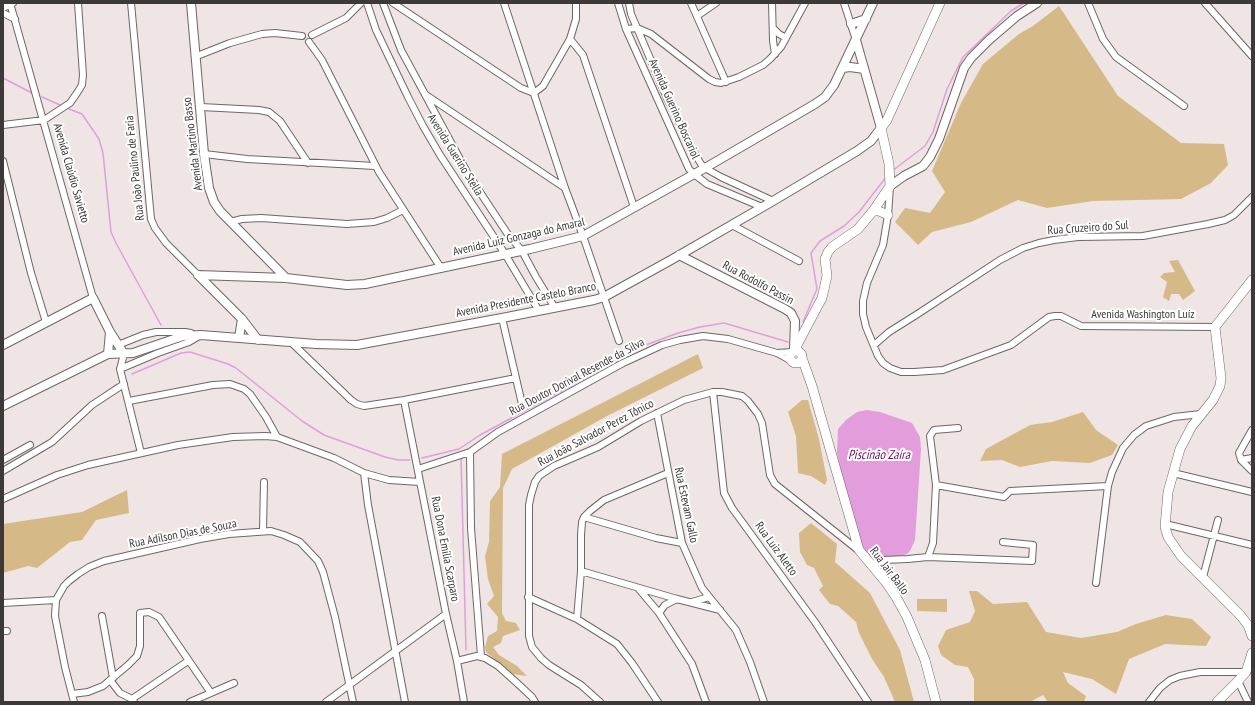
<!DOCTYPE html>
<html>
<head>
<meta charset="utf-8">
<style>
  body { margin:0 }
  #map { position:relative; width:1255px; height:705px; overflow:hidden; background:#eee5e4; font-family:"PT Sans Narrow",sans-serif }
  canvas { display:block }
  .frame { position:absolute; inset:0; border:4px solid #3d3939; pointer-events:none }
</style>
</head>
<body>
<div id="map">
<canvas width="1255" height="705"></canvas>
<div class="frame"></div>
</div>
<script>
const c = document.querySelector('canvas').getContext('2d');
c.lineJoin = 'round';
function fillPath(path, color) { c.fillStyle = color; c.fill(path, 'evenodd'); }
const poly = rows => new Path2D(rows.map(r => 'M' + r).join(''));
function trace(path, color, width, dash) { c.strokeStyle = color; c.lineWidth = width; c.lineCap = dash ? 'butt' : 'round'; c.setLineDash(dash || []); c.stroke(path); }
function write(font, color, halo, rows, align = 'center') {
  c.font = font + ' "PT Sans Narrow",sans-serif'; c.lineWidth = 4; c.setLineDash([]); c.textBaseline = 'middle'; c.strokeStyle = halo; c.fillStyle = color; for (const [text, x, y, turn = 0] of rows) {
    c.save(); c.translate(x, y); c.rotate((+turn || 0) * Math.PI / 180); c.textAlign = isNaN(turn) ? turn : align; if (halo) c.strokeText(text, 0, 0); c.fillText(text, 0, 0); c.restore();
  }
}
fillPath(poly([
  [1059,6,1118,96,1181,143,1224,144,1228,165,1211,183,1181,199,1093,201,1047,208,1018,200,971,222,932,232,918,245,895,222,905,208,930,213,945,192,932,171,961,103,983,64,1019,34,1033,26],
  [1178,260,1195,291,1183,300,1179,294,1171,294,1169,301,1163,297,1167,282,1160,277,1164,273,1175,272,1169,261],
  [698,354,703,368,607,416,512,469,503,488,502,613,506,621,516,623,520,630,503,636,501,643,493,647,499,655,517,666,527,676,512,674,486,652,485,647,488,636,497,631,498,617,487,604,494,596,488,579,485,556,489,542,490,501,500,487,502,454],
  [802,400,808,400,819,439,827,480,825,485,811,476,798,473,796,436,788,412],
  [1083,412,1096,430,1118,445,1112,455,1090,463,1052,461,1020,467,1002,460,980,461,986,449,1030,425,1052,422],
  [127,490,129,513,96,520,82,540,70,542,37,568,28,566,3,573,3,524,82,512],
  [811,523,837,544,835,562,870,593,900,650,914,702,895,702,884,677,872,659,859,633,856,622,838,606,830,604,819,590,823,586,814,568,807,565,800,552,799,533],
  [969,591,977,591,993,604,1027,602,1046,632,1081,638,1117,632,1136,624,1166,615,1192,619,1211,637,1206,646,1165,644,1129,659,1116,694,1092,679,1063,672,1068,683,1086,696,1084,702,1048,702,1043,695,1030,702,974,702,974,679,968,667,955,665,941,655,938,646,946,630,970,622,975,611],
  [917,599,947,599,947,612,917,611]
]), '#d5ba87');
fillPath(poly([
  [867,410,880,412,912,423,920,437,921,449,915,540,910,551,907,554,901,556,880,558,871,561,862,550,846,495,837,453,838,429,846,420,857,412]
]), '#e49ddc');
trace(poly([
  [3,78,32,93],
  [42,97,60,105],
  [69,109,82,114,99,139,103,153,111,232,117,245,161,325],
  [892,171,925,146,933,132,947,89,963,57,1011,11,1024,3],
  [803,322,817,289,811,253,820,241,844,226,859,212,887,176],
  [132,374,181,353,190,352,228,364,236,368,302,421,324,435,385,457,398,460,410,460],
  [71,420,84,408,117,384],
  [422,458,459,449,480,435,576,383,635,349,678,333,700,327,724,323,788,342],
  [461,458,466,650]
]), '#e49ddc', 1.5);
const minor = poly([
  [10,3,93,298],
  [131,3,151,219,155,228,166,243,198,275],
  [367,3,376,30,408,97,423,126,440,155,505,254,539,311],
  [383,3,401,50,468,174,507,233,522,251,536,277,555,308],
  [393,3,521,88,534,93,543,86,570,39,576,19,576,3],
  [504,3,565,188,583,236,619,341],
  [618,3,626,29,689,169,694,174,707,184,762,207],
  [629,3,631,14,667,98,696,156,701,164,705,168,721,177,773,201],
  [691,3,726,82],
  [772,3,773,41,775,54],
  [844,3,856,40],
  [1088,3,1103,39,1116,57,1184,106],
  [1205,3,1252,56],
  [3,8,13,3],
  [3,13,15,19],
  [697,16,716,3],
  [626,29,637,28,651,34,709,79,715,82,721,83,739,77,763,65,770,59,781,47,805,3],
  [774,29,779,34,786,38],
  [312,35,346,18,361,3],
  [570,39,583,55,634,207],
  [309,42,322,60,379,172,441,268],
  [197,56,230,43,262,34,275,33,302,36],
  [426,95,565,188],
  [201,107,259,110,269,112,280,121,308,163],
  [3,125,44,120,70,103,77,93,82,85,83,75,78,3],
  [204,154,247,159,375,166],
  [3,161,31,273,46,322],
  [890,187,888,215,883,245,867,283,863,301,863,314,866,327,878,356,883,363,890,368,901,372,914,372,943,370,1011,345,1049,317,1055,316,1061,316,1081,326,1215,327],
  [230,222,242,219,261,218,347,224,374,222,387,218,403,210],
  [732,225,799,261],
  [502,318,522,404],
  [292,343,351,400,357,404,364,406,404,400,516,378],
  [118,345,143,335,156,332,185,332,191,333],
  [874,345,889,332,916,315,1000,260,1023,248,1039,243,1054,240,1078,237,1143,236,1208,224,1225,220,1234,215,1252,197],
  [777,353,793,352],
  [124,354,120,369,141,453],
  [120,369,158,353,189,342,199,336],
  [713,392,724,493,732,508,815,622,868,702],
  [404,400,446,614,457,661,464,702],
  [129,401,213,385,230,384,244,389,250,394,266,417,277,437],
  [657,413,682,543,702,588,736,630,750,662,764,702],
  [1252,430,1239,453,1241,460,1252,471],
  [470,452,471,528,481,656],
  [3,460,30,445],
  [1241,460,1252,458],
  [418,469,470,452,498,432,623,363,662,345,680,340,703,336,728,339,777,353,792,361],
  [3,471,52,442,92,405,124,384],
  [364,473,368,505,405,702],
  [1173,473,1252,492],
  [936,485,1004,497,1010,491,1108,486],
  [3,499,57,475,88,465,178,445,233,437,265,436,277,437,334,458,364,473,389,480,420,482],
  [584,517,656,538,682,543],
  [1165,524,1252,545],
  [263,531,264,482],
  [928,557,933,543,936,485,930,436,934,430,958,428],
  [872,565,883,560,908,559,928,557,1032,561,1033,545,1003,542],
  [581,571,677,599,720,610],
  [1203,577,1218,520],
  [1096,583,1108,486,1112,472,1123,448,1134,435,1146,426,1174,417,1201,414],
  [638,588,659,613,692,664,706,702],
  [528,597,577,619,617,644,632,663,658,702],
  [692,602,709,597],
  [3,603,56,600],
  [659,613,665,605,677,599],
  [102,616,113,678],
  [577,619,581,571,581,535,582,522,584,517,590,511,604,500,668,473],
  [3,631,7,631],
  [457,661,477,656,485,658,498,666,517,683,532,697,535,702],
  [110,680,120,693,132,699,134,702],
  [1238,681,1248,702],
  [72,694,88,692,103,686,128,665,137,656,140,646,140,613,149,612,159,617,211,693],
  [132,699,188,661],
  [74,702,65,667,55,616,56,600,64,586,69,581,78,574,89,567,104,561,200,539,229,534,271,531,284,535,300,542,318,561,323,572,335,617,353,702],
  [190,702,234,683],
  [326,702,446,614],
  [600,702,581,685,549,665,541,658,532,647,529,636,529,505,531,495,535,482,539,476,554,466,598,447,641,421,684,400,713,392,722,392,742,396,748,401,758,414,762,423,770,475,775,484,858,550],
  [1149,702,1160,688,1170,680,1180,676,1200,672,1246,672]
]);
const tertiary = poly([
  [191,3,204,154,209,188,214,202,220,211,286,278],
  [851,24,866,19],
  [843,68,850,67,864,69],
  [890,186,904,176,923,166,930,157,939,139,964,68,971,58,989,40,1017,16,1037,3],
  [679,255,785,309,791,313,795,321,794,350],
  [198,275,286,278,347,285,365,284,530,249,583,236,705,168,815,104,825,97,834,85,873,3],
  [198,275,242,319,258,340],
  [239,338,242,319],
  [3,345,93,298,110,332,124,354],
  [108,354,110,332],
  [3,406,108,354,133,353,183,336,201,335,316,344,357,345,502,318,594,300,604,297,671,260,773,201,857,151,871,141,881,128,856,40]
]);
const secondary = poly([
  [873,211,879,211,888,215],
  [1252,280,1215,327,1221,378,1220,386,1213,400,1192,426,1180,449,1168,492,1165,527,1168,537,1181,556,1241,616,1248,625,1252,636],
  [796,351,797,345,822,298,827,276,825,259,828,252,832,247,858,229,873,211,890,186,889,164,881,128,887,120,940,3],
  '790 357a6 6 0 1 1 12 0a6 6 0 1 1-12 0Z',
  [802,358,812,386,859,550,885,581,896,597,907,617,925,660,936,702],
  [1217,702,1238,681,1246,672,1252,653]
]);
trace(minor, '#6f6766', 8);
trace(tertiary, '#6f6766', 10);
trace(secondary, '#6f6766', 10);
trace(minor, '#fff', 6);
trace(tertiary, '#fff', 8);
trace(secondary, '#fff', 9);
write('12px', '#3d3939', '#fff', [
  ["Avenida Guerino Boscariol",674,109,66],
  ["Avenida Martino Basso",193,144,-97],
  ["Avenida Guerino Stella",455,155,58],
  ["Rua João Paulino de Faria",135,168,-96],
  ["Avenida Claúdio Savietto",71,173,74],
  ["Rua Cruzeiro do Sul",1088,228,-4],
  ["Avenida Luiz Gonzaga do Amaral",519,237,-13],
  ["Rua Rodolfo Passin",758,283,28],
  ["Avenida Presidente Castelo Branco",526,300,-11],
  ["Avenida Washington Luíz",1143,315],
  ["Rua Doutor Dorival Resende da Silva",577,377,-28],
  ["Rua João Salvador Perez Tônico",596,433,-28],
  ["Rua Estevam Gallo",686,505,78],
  ["Rua Adílson Dias de Souza",183,534,-11],
  ["Rua Dona Emília Scarparo",445,549,79],
  ["Rua Luiz Aletto",776,549,54],
  ["Rua Jair Ballo",889,571,53]
]);
write('italic 13px', '#671563', '#fff', [
  ["Piscinão Zaíra",879,455]
]);
</script>
</body>
</html>
